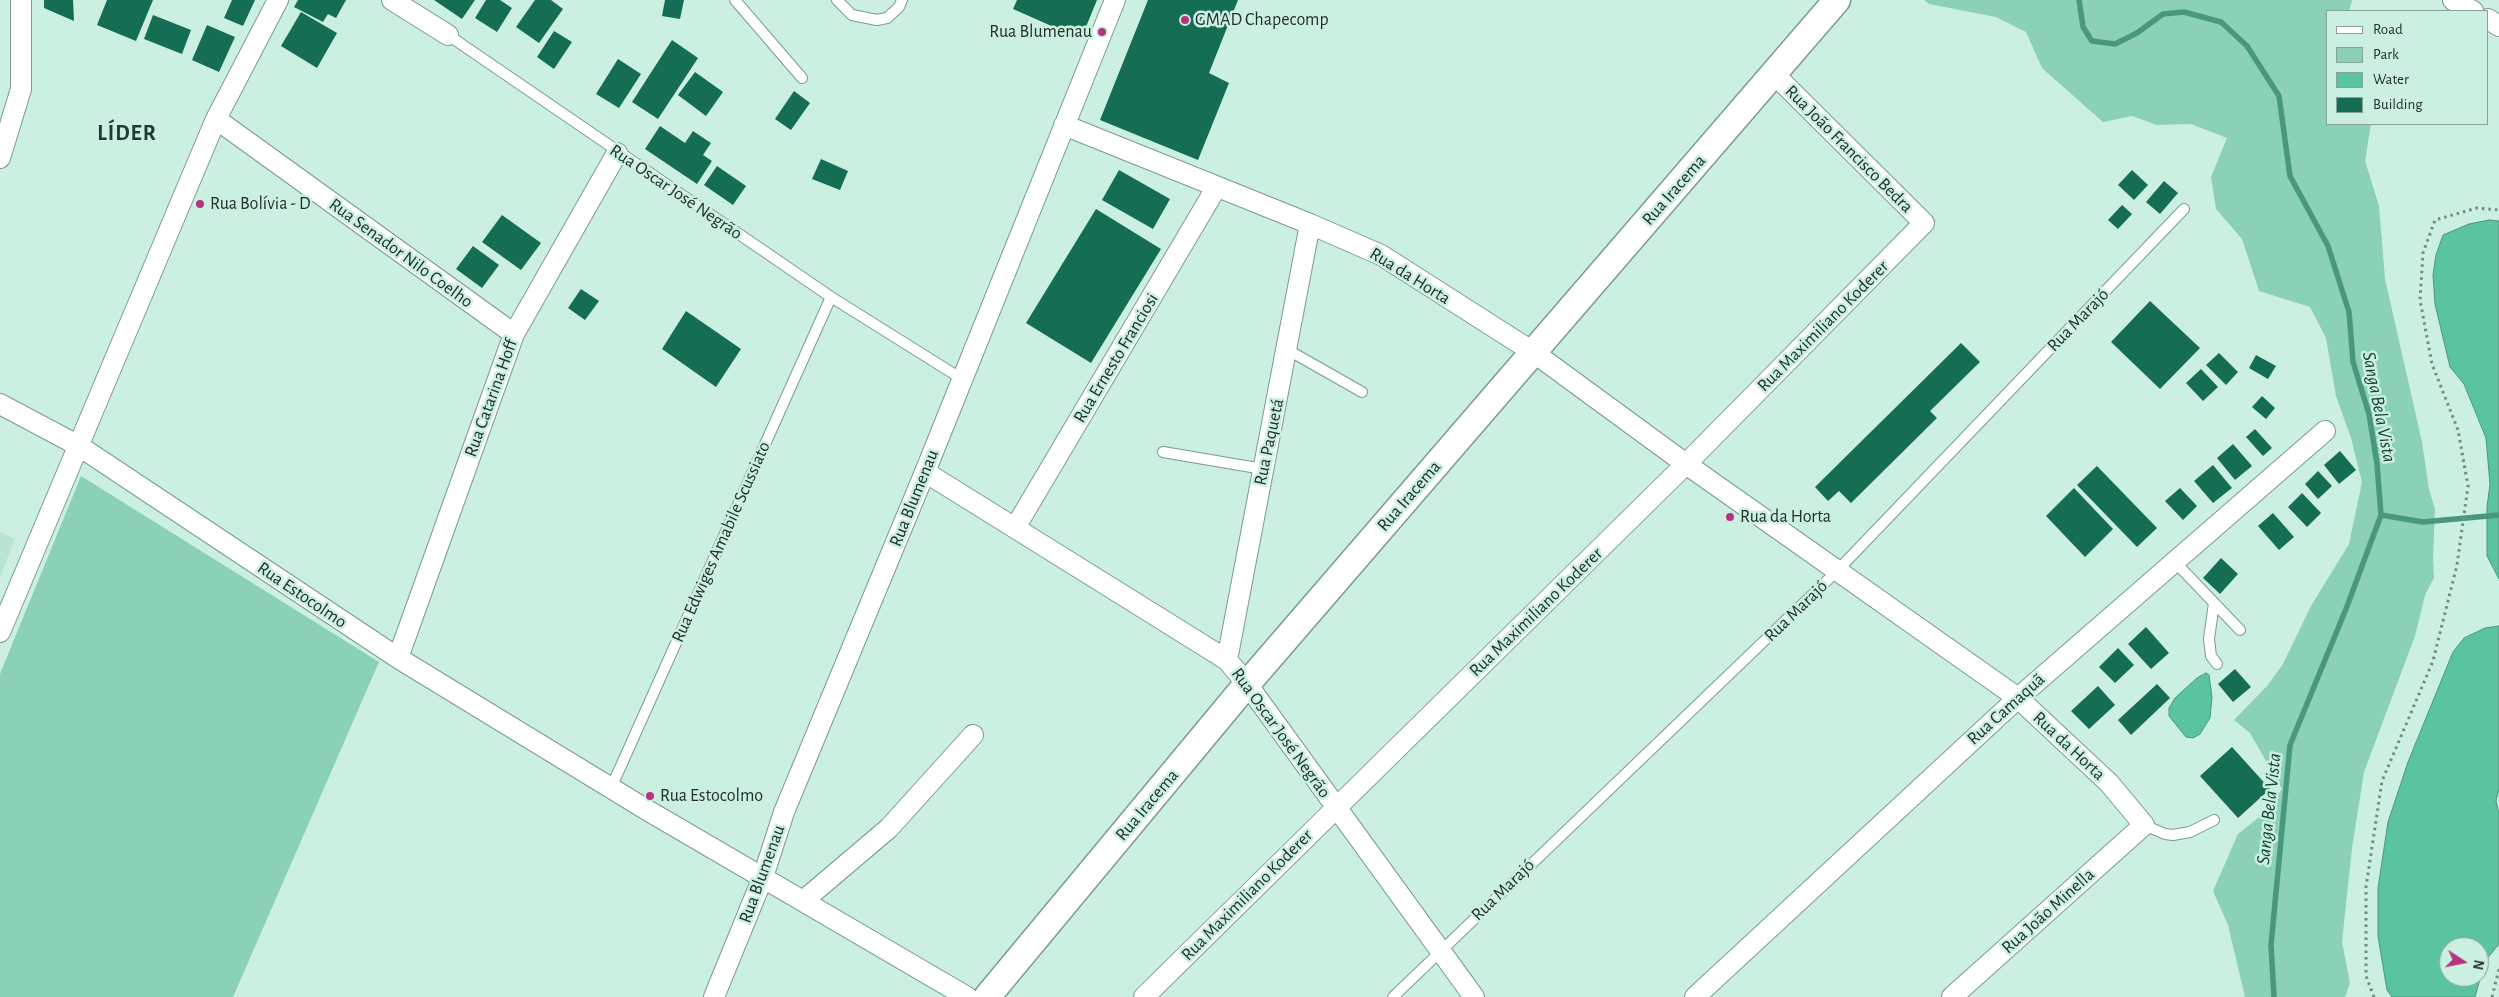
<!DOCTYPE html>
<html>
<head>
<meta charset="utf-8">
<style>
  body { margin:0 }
  #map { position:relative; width:2499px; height:997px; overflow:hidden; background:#cbefe0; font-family:"Alegreya Sans",sans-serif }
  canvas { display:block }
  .legend { position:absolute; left:2326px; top:10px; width:162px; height:115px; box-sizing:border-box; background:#cbefe0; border:1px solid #87a397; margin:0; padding:6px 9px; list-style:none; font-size:15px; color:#22302a }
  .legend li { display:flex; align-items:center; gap:10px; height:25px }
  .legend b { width:25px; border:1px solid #87a397 }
  .north { position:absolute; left:2439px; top:937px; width:50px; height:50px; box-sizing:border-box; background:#cbefe0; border:1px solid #87a397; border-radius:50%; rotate:101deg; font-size:14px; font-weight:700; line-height:20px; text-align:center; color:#22302a }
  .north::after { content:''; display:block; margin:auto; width:18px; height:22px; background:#b53480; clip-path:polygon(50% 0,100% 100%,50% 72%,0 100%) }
</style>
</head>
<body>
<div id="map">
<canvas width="2499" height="997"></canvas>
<ul class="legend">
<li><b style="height:6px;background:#fff"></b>Road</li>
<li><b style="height:14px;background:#8ad1b6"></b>Park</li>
<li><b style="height:14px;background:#5ac4a0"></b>Water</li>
<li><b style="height:14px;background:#156d54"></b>Building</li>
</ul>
<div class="north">N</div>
</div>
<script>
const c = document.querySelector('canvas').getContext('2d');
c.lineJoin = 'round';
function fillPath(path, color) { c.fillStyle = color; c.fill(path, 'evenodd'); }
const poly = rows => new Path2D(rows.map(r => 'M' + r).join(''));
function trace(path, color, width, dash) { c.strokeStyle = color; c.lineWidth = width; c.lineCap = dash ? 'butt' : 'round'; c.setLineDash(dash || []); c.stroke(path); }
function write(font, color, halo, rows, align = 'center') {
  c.font = font + ' "Alegreya Sans",sans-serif'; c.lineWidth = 5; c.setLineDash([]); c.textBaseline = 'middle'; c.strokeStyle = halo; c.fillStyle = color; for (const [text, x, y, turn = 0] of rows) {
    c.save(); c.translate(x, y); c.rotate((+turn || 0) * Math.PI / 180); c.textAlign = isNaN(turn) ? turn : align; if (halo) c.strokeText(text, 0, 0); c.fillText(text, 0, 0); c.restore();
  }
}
fillPath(poly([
  [0,532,15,539,0,577]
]), '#b9e4d3');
fillPath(poly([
  [1924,0,2352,0,2349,11,2328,11,2328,124,2371,124,2365,161,2379,206,2385,279,2422,442,2429,489,2435,509,2433,559,2434,578,2425,595,2415,636,2364,772,2352,848,2342,942,2350,983,2345,997,2245,997,2228,925,2213,891,2238,834,2267,811,2282,789,2250,733,2234,720,2267,686,2283,664,2311,606,2349,544,2362,482,2351,438,2336,396,2326,338,2310,307,2259,291,2242,239,2216,209,2211,177,2227,138,2191,124,2157,125,2132,116,2103,122,2042,68,2026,32,1996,17,1929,4],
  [81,476,379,662,233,997,0,997,0,674]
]), '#8ad1b6');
const water = poly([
  [2489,220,2499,221,2499,579,2487,556,2487,507,2490,484,2486,438,2464,384,2450,367,2435,304,2433,275,2436,255,2443,235,2469,224,2489,220],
  [2499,626,2499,789,2496,801,2499,814,2499,944,2485,961,2475,997,2392,997,2387,990,2378,936,2378,888,2388,822,2408,762,2453,652,2464,638,2485,628,2499,626],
  [2449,947,2479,947,2479,977,2449,977,2449,947],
  [2206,673,2209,675,2212,697,2210,718,2200,734,2193,738,2186,737,2169,716,2169,708,2175,698,2197,678,2206,673]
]);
fillPath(water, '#5ac4a0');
trace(water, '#49987d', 1);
trace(poly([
  [2079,0,2083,27,2092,41,2115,44,2137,33,2163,14,2184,12,2221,22,2247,46,2279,96,2290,176,2328,246,2349,312,2353,362,2369,414,2377,464,2381,515,2346,609,2290,745,2271,945,2274,997],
  [2381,515,2423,522,2499,515]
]), '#49987d', 5.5);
fillPath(poly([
  [44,0,73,0,74,21,44,8],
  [107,0,153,0,136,41,97,25],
  [232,0,255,0,243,26,224,18],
  [298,0,346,0,336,18,328,14,323,22,294,7],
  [434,0,475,0,462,19],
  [486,0,500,0,512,8,497,32,475,18],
  [535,0,551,0,563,9,539,43,516,27],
  [665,0,684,0,680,19,662,16],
  [1017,0,1097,0,1081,39,1013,9],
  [1148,0,1238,0,1209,73,1229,83,1198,160,1100,120],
  [301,12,337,33,317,68,281,46],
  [153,15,191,30,182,54,144,39],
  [207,25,235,37,219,72,192,60],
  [554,31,572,42,554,69,537,57],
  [672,40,698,58,658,119,632,102],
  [618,59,641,74,619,108,596,94],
  [695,72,723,92,706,116,678,95],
  [794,91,810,103,791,130,775,119],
  [660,126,685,143,693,131,711,143,703,155,712,161,697,184,645,149],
  [821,159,848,171,840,190,812,179],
  [717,166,746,186,733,205,704,185],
  [1119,170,1170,199,1153,229,1102,200],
  [2132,170,2148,185,2134,200,2118,185],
  [2164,181,2178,193,2160,214,2146,202],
  [2122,205,2132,214,2118,229,2108,220],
  [1096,209,1161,249,1091,363,1026,323],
  [502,215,541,243,521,270,482,242],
  [473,246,499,265,482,288,456,269],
  [581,289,599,301,585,320,568,308],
  [2150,301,2200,348,2160,389,2111,342],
  [686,311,741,349,716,387,662,349],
  [1961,343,1980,362,1930,411,1937,418,1851,503,1839,491,1828,501,1815,487],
  [2219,353,2238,372,2226,385,2206,365],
  [2256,355,2276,366,2268,379,2249,368],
  [2201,369,2218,387,2203,401,2186,383],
  [2262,396,2275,408,2266,419,2252,407],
  [2255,429,2272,448,2263,456,2246,437],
  [2233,444,2252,466,2235,480,2217,458],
  [2340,451,2356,470,2339,484,2324,465],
  [2213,465,2232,488,2213,503,2194,481],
  [2097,466,2157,528,2137,547,2077,485],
  [2318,471,2332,486,2318,499,2305,484],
  [2074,488,2113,529,2085,557,2046,516],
  [2180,488,2197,506,2183,520,2165,501],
  [2302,493,2321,513,2307,527,2288,507],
  [2273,513,2294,537,2279,550,2258,526],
  [2221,558,2238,574,2220,594,2203,578],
  [2146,627,2169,653,2151,669,2128,644],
  [2118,648,2134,665,2115,683,2099,667],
  [2235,669,2251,687,2233,702,2218,684],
  [2157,684,2170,698,2131,735,2118,720],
  [2098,686,2115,705,2089,729,2071,711],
  [2232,747,2270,789,2238,818,2200,776]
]), '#156d54');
const service = poly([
  [735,0,802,78],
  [837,0,852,15,877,20,887,18,899,7,902,0],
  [448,35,831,297,962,379],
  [1288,350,1362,392],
  [1163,452,1263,469],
  [2175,562,2240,630],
  [2214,603,2209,639,2211,656,2217,664],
  [611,788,831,297],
  [2144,825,2165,834,2173,835,2190,832,2214,820],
  [1393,997,1837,571,2184,209]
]);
const minor = poly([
  [392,0,448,35],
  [2453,0,2473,11],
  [2488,19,2499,26],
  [216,119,514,334],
  [1064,125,1310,224,1381,255,1533,352,1686,464,2018,698,2109,783,2144,825,1952,997],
  [0,158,21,89,21,0],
  [0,404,79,446,398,658,647,810,967,997],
  [925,472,1227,660,1247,684,1474,997],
  [1015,528,1216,188],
  [0,632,216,119,278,0],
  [398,658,514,334,617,153],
  [1227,660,1310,224],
  [803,901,889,828,973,735],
  [714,997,763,877,784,812,925,472,1115,0],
  [1144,997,1686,464,1924,223,1775,75],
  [1695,997,2018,698,2325,431]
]);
const tertiary = poly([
  [987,997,1247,684,1837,0]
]);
trace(service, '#7b9c8f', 12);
trace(minor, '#7b9c8f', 22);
trace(tertiary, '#7b9c8f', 29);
trace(poly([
  [2374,997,2366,976,2366,887,2382,781,2433,661,2457,565,2468,486,2458,430,2432,364,2420,300,2423,253,2435,220,2477,208,2499,210],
  [2492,997,2499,969]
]), '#718a7f', 3, [2.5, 4]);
trace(service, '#fff', 10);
trace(minor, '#fff', 20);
trace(tertiary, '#fff', 26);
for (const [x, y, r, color] of [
  [1185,20,5,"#b53480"],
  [1102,32,5,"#b53480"],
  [200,204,5,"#b53480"],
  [1730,517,5,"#b53480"],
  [650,796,5,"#b53480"]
]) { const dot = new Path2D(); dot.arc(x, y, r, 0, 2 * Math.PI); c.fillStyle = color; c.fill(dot); trace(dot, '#cbefe0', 2); }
write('18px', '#22302a', '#cbefe0', [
  ["GMAD Chapecomp",1195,20],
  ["Rua Blumenau",1092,32,"right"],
  ["Rua Bolívia - D",210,204],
  ["Rua da Horta",1740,517],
  ["Rua Estocolmo",660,796]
], 'left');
write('18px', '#22302a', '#cbefe0', [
  ["Rua João Francisco Bedra",1849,149,45],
  ["Rua Iracema",1674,190,-49],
  ["Rua Oscar José Negrão",676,192,34],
  ["Rua Senador Nilo Coelho",401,253,36],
  ["Rua da Horta",1410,276,32],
  ["Rua Marajó",2078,320,-46],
  ["Rua Maximiliano Koderer",1823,326,-45],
  ["Rua Ernesto Franciosi",1116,358,-59],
  ["Rua Catarina Hoff",491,398,-70],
  ["Rua Paquetá",1269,442,-78],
  ["Rua Iracema",1409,496,-49],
  ["Rua Blumenau",914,498,-68],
  ["Rua Edwiges Amabile Scussiato",721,542,-66],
  ["Rua Estocolmo",302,595,34],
  ["Rua Marajó",1796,611,-44],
  ["Rua Maximiliano Koderer",1536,612,-44],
  ["Rua Camaquã",2006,709,-42],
  ["Rua Oscar José Negrão",1281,733,54],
  ["Rua da Horta",2069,746,43],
  ["Rua Iracema",1147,805,-50],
  ["Rua Blumenau",762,874,-70],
  ["Rua Marajó",1503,890,-44],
  ["Rua Maximiliano Koderer",1247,895,-45],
  ["Rua João Minella",2048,911,-42]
]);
write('italic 19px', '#134233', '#cbefe0', [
  ["Sanga Bela Vista",2379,407,79],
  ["Sanga Bela Vista",2269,809,-84]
]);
c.letterSpacing = '1px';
write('bold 22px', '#1d3b30', '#cbefe0', [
  ["LÍDER",127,133]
]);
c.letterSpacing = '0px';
</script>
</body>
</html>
